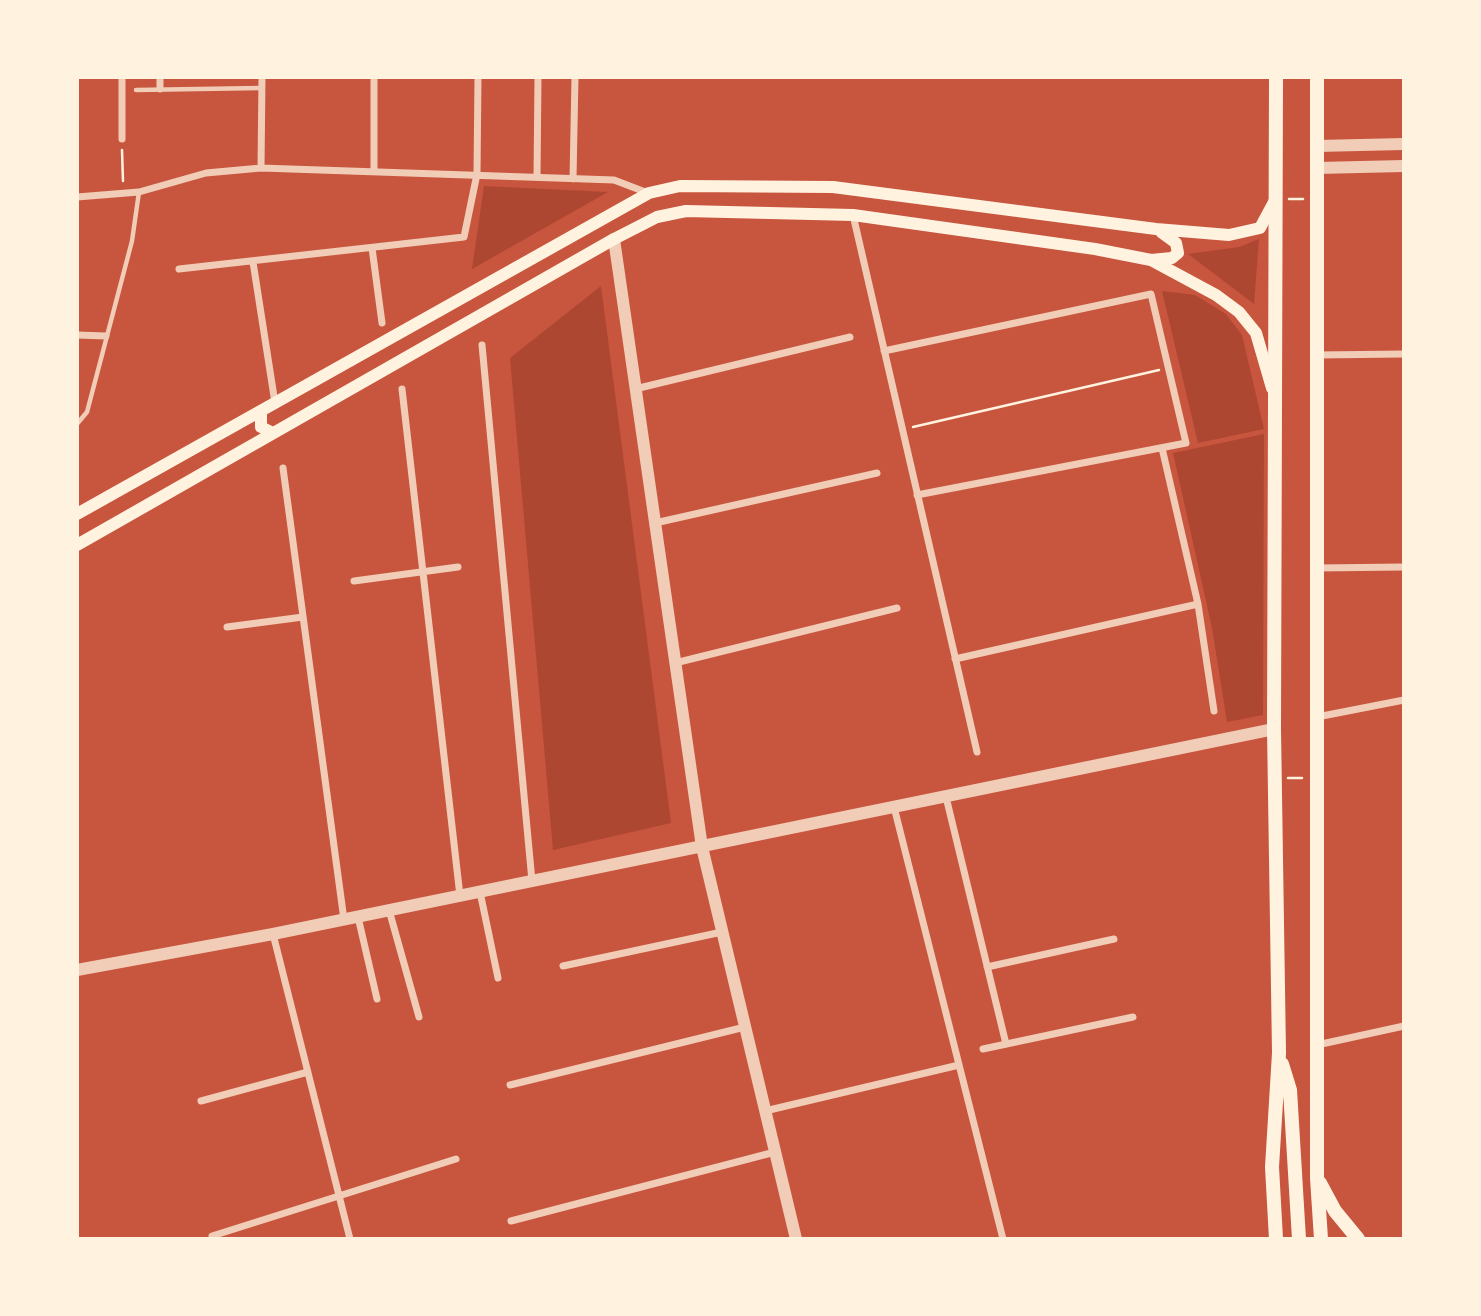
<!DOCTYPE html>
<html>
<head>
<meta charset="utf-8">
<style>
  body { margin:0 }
  #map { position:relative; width:1481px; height:1316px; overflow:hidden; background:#c8553d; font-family:"Source Serif 4",serif }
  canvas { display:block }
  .frame { position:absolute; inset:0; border:79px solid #fff3e0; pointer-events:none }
</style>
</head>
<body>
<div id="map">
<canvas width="1481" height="1316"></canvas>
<div class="frame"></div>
</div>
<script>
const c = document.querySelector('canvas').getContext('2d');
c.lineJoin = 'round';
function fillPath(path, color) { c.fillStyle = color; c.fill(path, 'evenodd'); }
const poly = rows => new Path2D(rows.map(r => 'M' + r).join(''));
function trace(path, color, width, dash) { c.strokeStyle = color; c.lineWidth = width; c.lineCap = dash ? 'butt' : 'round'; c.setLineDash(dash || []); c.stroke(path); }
fillPath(poly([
  [484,186,608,192,472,269],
  [1259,239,1254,304,1188,254,1239,247],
  [601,286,671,823,553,850,510,358],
  [1162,291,1195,295,1226,314,1242,335,1264,429,1198,443],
  [1264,434,1263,715,1227,722,1212,628,1173,453]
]), '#ae4732');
trace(poly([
  [122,150,123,181],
  [1289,199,1303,199],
  [913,427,1159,370],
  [1288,778,1302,778]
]), '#fff3e0', 2.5);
trace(poly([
  [136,90,261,88],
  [77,424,87,412,132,241,139,192]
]), '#f1ccb7', 4.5);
trace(poly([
  [160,89,160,77],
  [122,139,122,77],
  [261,168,262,77],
  [374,172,374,77],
  [537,177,538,77],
  [573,179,575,77],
  [77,197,139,192,206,173,261,168,614,180,648,193],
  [853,215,977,752],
  [372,248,382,323],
  [253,262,275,403],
  [179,269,464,237,477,174,478,77],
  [77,335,106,336],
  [482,345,532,881],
  [884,351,1151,294,1186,443,917,495],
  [1317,355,1404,354],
  [402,389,460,896],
  [635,389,850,337],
  [1162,448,1198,604,1214,711],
  [283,468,344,920],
  [655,523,877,473],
  [1317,568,1404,567],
  [354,581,458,567],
  [227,627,303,617],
  [955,659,1198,604],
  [675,663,897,608],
  [1317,717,1404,700],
  [946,797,1006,1044],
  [894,807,1003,1239],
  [480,892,498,978],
  [389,910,419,1017],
  [358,917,377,999],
  [273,934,350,1239],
  [563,966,722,932],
  [987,967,1114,939],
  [1317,1045,1404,1026],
  [983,1049,1133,1017],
  [510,1085,745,1027],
  [201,1101,308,1072],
  [765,1111,959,1065],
  [511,1221,775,1152],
  [212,1236,456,1159]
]), '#f1ccb7', 7);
trace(poly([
  [1317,146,1404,144],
  [1317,168,1404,166],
  [614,239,702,847,796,1239],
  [77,970,273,934,1274,729]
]), '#f1ccb7', 12);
trace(poly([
  [1151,260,1172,258,1178,253,1176,243,1161,232],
  [261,411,261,427,273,433],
  [77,514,649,193,680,186,833,187,1156,229,1229,235,1260,228,1274,202],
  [77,545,614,239,657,217,686,211,853,215,1095,249,1151,260,1216,295,1239,312,1256,333,1272,388]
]), '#fff3e0', 12);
trace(poly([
  [1317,77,1317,1178,1321,1239],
  [1282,1064,1290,1090,1299,1239],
  [1320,1183,1335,1211,1358,1239],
  [1276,1239,1272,1167,1279,1053,1274,729,1276,77]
]), '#fff3e0', 14);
</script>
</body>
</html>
